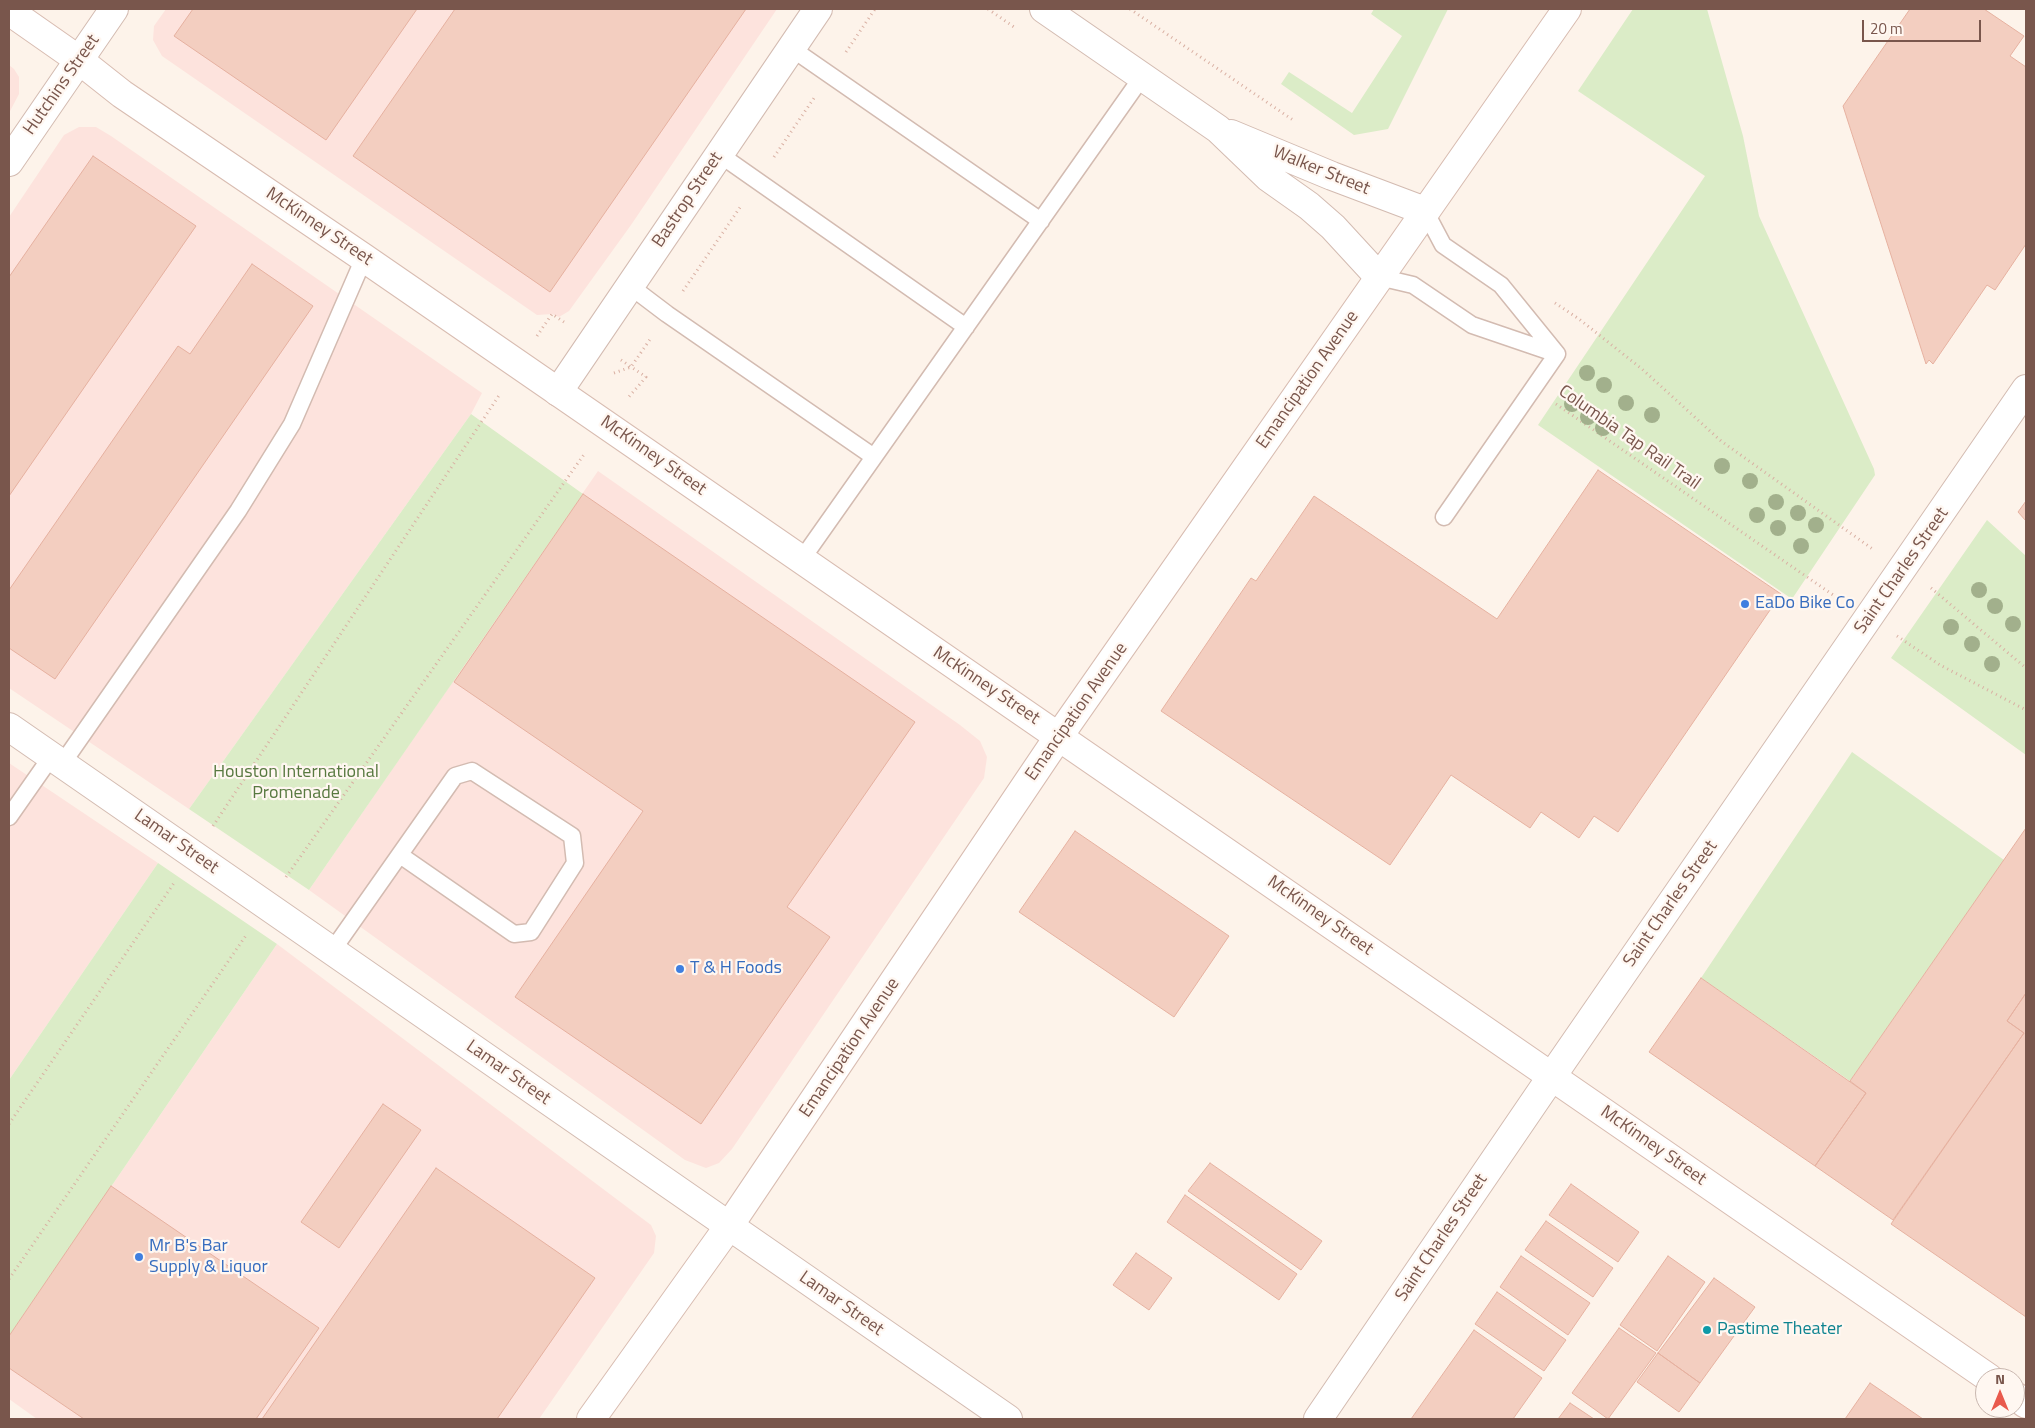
<!DOCTYPE html>
<html>
<head>
<meta charset="utf-8">
<style>
  body { margin:0 }
  #map { position:relative; width:2035px; height:1428px; overflow:hidden; background:#fdf3ea; font-family:"Titillium Web",sans-serif }
  canvas { display:block }
  .frame { position:absolute; inset:0; border:10px solid #79564c; pointer-events:none }
  .north { position:absolute; left:1975px; top:1368px; width:50px; height:50px; box-sizing:border-box; background:#fff7f1; border:1px solid #c9b7af; border-radius:50%; rotate:0deg; font-size:14px; font-weight:700; line-height:20px; text-align:center; color:#79564c }
  .north::after { content:''; display:block; margin:auto; width:18px; height:22px; background:#e95a4d; clip-path:polygon(50% 0,100% 100%,50% 72%,0 100%) }
  .scale { position:absolute; left:1862px; top:20px; width:119px; height:22px; box-sizing:border-box; border:2px solid #79564c; border-top:0; padding-left:6px; font-size:15px; line-height:18px; white-space:nowrap; color:#79564c; -webkit-text-stroke:4px #fff7f1; paint-order:stroke }
</style>
</head>
<body>
<div id="map">
<canvas width="2035" height="1428"></canvas>
<div class="frame"></div>
<div class="north">N</div>
<div class="scale">20 m</div>
</div>
<script>
const c = document.querySelector('canvas').getContext('2d');
c.lineJoin = 'round';
function fillPath(path, color) { c.fillStyle = color; c.fill(path, 'evenodd'); }
const poly = rows => new Path2D(rows.map(r => 'M' + r).join(''));
function trace(path, color, width, dash) { c.strokeStyle = color; c.lineWidth = width; c.lineCap = dash ? 'butt' : 'round'; c.setLineDash(dash || []); c.stroke(path); }
function write(font, color, halo, rows, align = 'center') {
  c.font = font + ' "Titillium Web",sans-serif'; c.lineWidth = 4.5; c.setLineDash([]); c.textBaseline = 'middle'; c.strokeStyle = halo; c.fillStyle = color; for (const [text, x, y, turn = 0] of rows) {
    c.save(); c.translate(x, y); c.rotate((+turn || 0) * Math.PI / 180); c.textAlign = isNaN(turn) ? turn : align; if (halo) c.strokeText(text, 0, 0); c.fillText(text, 0, 0); c.restore();
  }
}
fillPath(poly([
  [166,9,777,9,631,225,569,311,559,317,552,314,537,315,162,56,153,40,154,26],
  [9,65,14,69,19,77,19,94,9,113],
  [79,127,96,127,111,136,482,393,471,414,189,809,9,688,9,217,64,135],
  [598,471,960,725,980,741,987,757,984,778,732,1149,719,1163,706,1168,685,1160,309,890],
  [9,763,158,863,9,1080],
  [277,944,651,1225,656,1236,654,1253,539,1419,37,1419,9,1399,9,1336]
]), '#fde3dd');
fillPath(poly([
  [1374,9,1448,9,1388,129,1354,135,1281,84,1289,72,1352,113,1402,36,1371,14],
  [1633,9,1707,9,1743,136,1759,216,1874,469,1875,475,1792,599,1538,425,1705,176,1578,91],
  [471,414,583,494,309,890,189,809],
  [1987,520,2026,556,2026,755,1891,658],
  [1852,752,2004,860,1850,1081,1701,978],
  [158,863,277,944,9,1336,9,1080]
]), '#dbecc7');
const building = poly([
  [193,9,417,9,326,140,174,36,193,9],
  [455,9,746,9,550,292,353,156,455,9],
  [1910,9,1984,9,2024,36,2010,56,2026,67,2026,244,1995,290,1987,285,1933,364,1929,360,1926,364,1843,106,1910,9],
  [93,156,196,226,9,496,9,277,93,156],
  [252,264,313,306,55,679,9,648,9,590,178,346,190,354,252,264],
  [1598,470,1781,594,1618,832,1594,816,1579,838,1541,812,1530,828,1451,775,1390,865,1161,711,1251,578,1256,581,1314,496,1497,619,1598,470],
  [583,494,915,722,787,907,830,937,701,1124,515,997,643,811,454,682,583,494],
  [2026,501,2026,521,2018,512,2026,501],
  [2026,828,2026,993,2007,1021,2024,1033,1893,1220,1815,1166,1866,1093,1850,1081,2026,828],
  [1075,831,1229,936,1174,1017,1019,912,1075,831],
  [1701,978,1866,1093,1815,1166,1649,1052,1701,978],
  [2026,993,2026,1317,1891,1224,2024,1033,2007,1021,2026,993],
  [383,1104,421,1130,339,1248,301,1222,383,1104],
  [1210,1163,1322,1241,1301,1270,1188,1191,1210,1163],
  [436,1168,595,1278,497,1419,262,1419,436,1168],
  [1571,1184,1639,1232,1618,1262,1549,1215,1571,1184],
  [111,1186,319,1328,256,1419,84,1419,9,1368,9,1336,111,1186],
  [1185,1195,1297,1274,1279,1300,1167,1222,1185,1195],
  [1546,1221,1613,1268,1593,1297,1525,1250,1546,1221],
  [1136,1253,1172,1278,1149,1310,1113,1285,1136,1253],
  [1521,1256,1590,1303,1568,1335,1500,1287,1521,1256],
  [1668,1256,1705,1282,1657,1351,1620,1325,1668,1256],
  [1714,1278,1755,1307,1700,1383,1658,1353,1714,1278],
  [1497,1292,1566,1340,1544,1371,1475,1324,1497,1292],
  [1619,1328,1656,1353,1608,1419,1572,1393,1619,1328],
  [1474,1330,1542,1378,1513,1419,1411,1419,1474,1330],
  [1658,1353,1700,1383,1679,1412,1637,1382,1658,1353],
  [1870,1383,1923,1419,1845,1419,1870,1383],
  [1570,1403,1594,1419,1558,1419,1570,1403]
]);
fillPath(building, '#f3cec0');
trace(building, '#e6b1a0', 1);
const lane = poly([
  [791,48,1041,221],
  [719,154,966,327],
  [1379,277,1413,285,1472,325,1557,354,1501,285,1443,245,1425,211],
  [630,286,667,314,874,457],
  [1444,517,1557,354],
  [802,559,1142,77],
  [62,764,238,511,292,424,364,258],
  [9,817,51,757],
  [332,951,455,776,472,771,572,836,575,863,531,932,514,934,400,855]
]);
const street = poly([
  [1044,9,1218,129,1268,177,1309,206,1333,227,1379,277],
  [1231,134,1332,176,1425,211],
  [9,162,114,9],
  [558,392,818,9],
  [9,727,1008,1419],
  [1318,1419,1552,1076,2026,389]
]);
const secondary = poly([
  [9,11,79,60,122,94,364,258,1989,1378],
  [2015,1396,2026,1404],
  [591,1419,729,1226,1059,736,1567,9]
]);
trace(lane, '#d3bbb1', 19);
trace(street, '#d3bbb1', 30);
trace(secondary, '#d8bcb1', 30);
trace(poly([
  [988,9,1014,27],
  [1130,9,1293,120],
  [846,52,875,9],
  [774,157,814,98],
  [683,291,741,206],
  [1555,303,1579,319,1642,369,1721,441,1874,550],
  [537,336,552,314,564,322],
  [621,360,646,377,627,399],
  [614,373,631,367,651,338],
  [1556,404,1839,599],
  [1931,588,2026,668],
  [1897,636,1940,665,2026,710],
  [213,826,500,394],
  [286,877,585,453],
  [9,1124,174,883],
  [9,1279,247,934]
]), '#d9b0a3', 3, [1, 4]);
trace(lane, '#fff', 16);
trace(street, '#fff', 28);
trace(secondary, '#fff', 28);
c.fillStyle = '#a2b08c';
for (const [x, y] of [
  [1587,373],
  [1604,385],
  [1626,403],
  [1572,404],
  [1652,415],
  [1588,417],
  [1603,428],
  [1722,466],
  [1750,481],
  [1776,502],
  [1798,513],
  [1757,515],
  [1816,525],
  [1778,528],
  [1801,546],
  [1979,590],
  [1995,606],
  [2013,624],
  [1951,627],
  [1972,644],
  [1992,664]
]) { c.beginPath(); c.arc(x, y, 8, 0, 2 * Math.PI); c.fill(); }
for (const [x, y, r, color] of [
  [1745,604,5,"#3f7fe0"],
  [680,969,5,"#3f7fe0"],
  [139,1257,5,"#3f7fe0"],
  [1707,1330,5,"#0f9aa8"]
]) { const dot = new Path2D(); dot.arc(x, y, r, 0, 2 * Math.PI); c.fillStyle = color; c.fill(dot); trace(dot, '#fff7f1', 2); }
write('18px', '#79564c', '#fff7f1', [
  ["Hutchins Street",62,85,-55],
  ["Walker Street",1321,171,22],
  ["Bastrop Street",688,200,-56],
  ["McKinney Street",319,227,34],
  ["Emancipation Avenue",1308,380,-55],
  ["Columbia Tap Rail Trail",1629,438,35],
  ["McKinney Street",653,456,35],
  ["Saint Charles Street",1902,571,-55],
  ["McKinney Street",986,686,34],
  ["Emancipation Avenue",1077,712,-55],
  ["Lamar Street",176,842,35],
  ["Saint Charles Street",1671,904,-55],
  ["McKinney Street",1320,916,35],
  ["Emancipation Avenue",850,1048,-56],
  ["Lamar Street",508,1073,35],
  ["McKinney Street",1653,1146,35],
  ["Saint Charles Street",1442,1238,-56],
  ["Lamar Street",841,1304,35]
]);
write('18px', '#366cbe', '#fff7f1', [
  ["EaDo Bike Co",1755,604],
  ["T & H Foods",690,969],
  ["Mr B's Bar",149,1247],
  ["Supply & Liquor",149,1268]
], 'left');
write('18px', '#587940', '#fff7f1', [
  ["Houston International",296,773],
  ["Promenade",296,794]
]);
write('18px', '#0d838f', '#fff7f1', [
  ["Pastime Theater",1717,1330]
], 'left');
</script>
</body>
</html>
